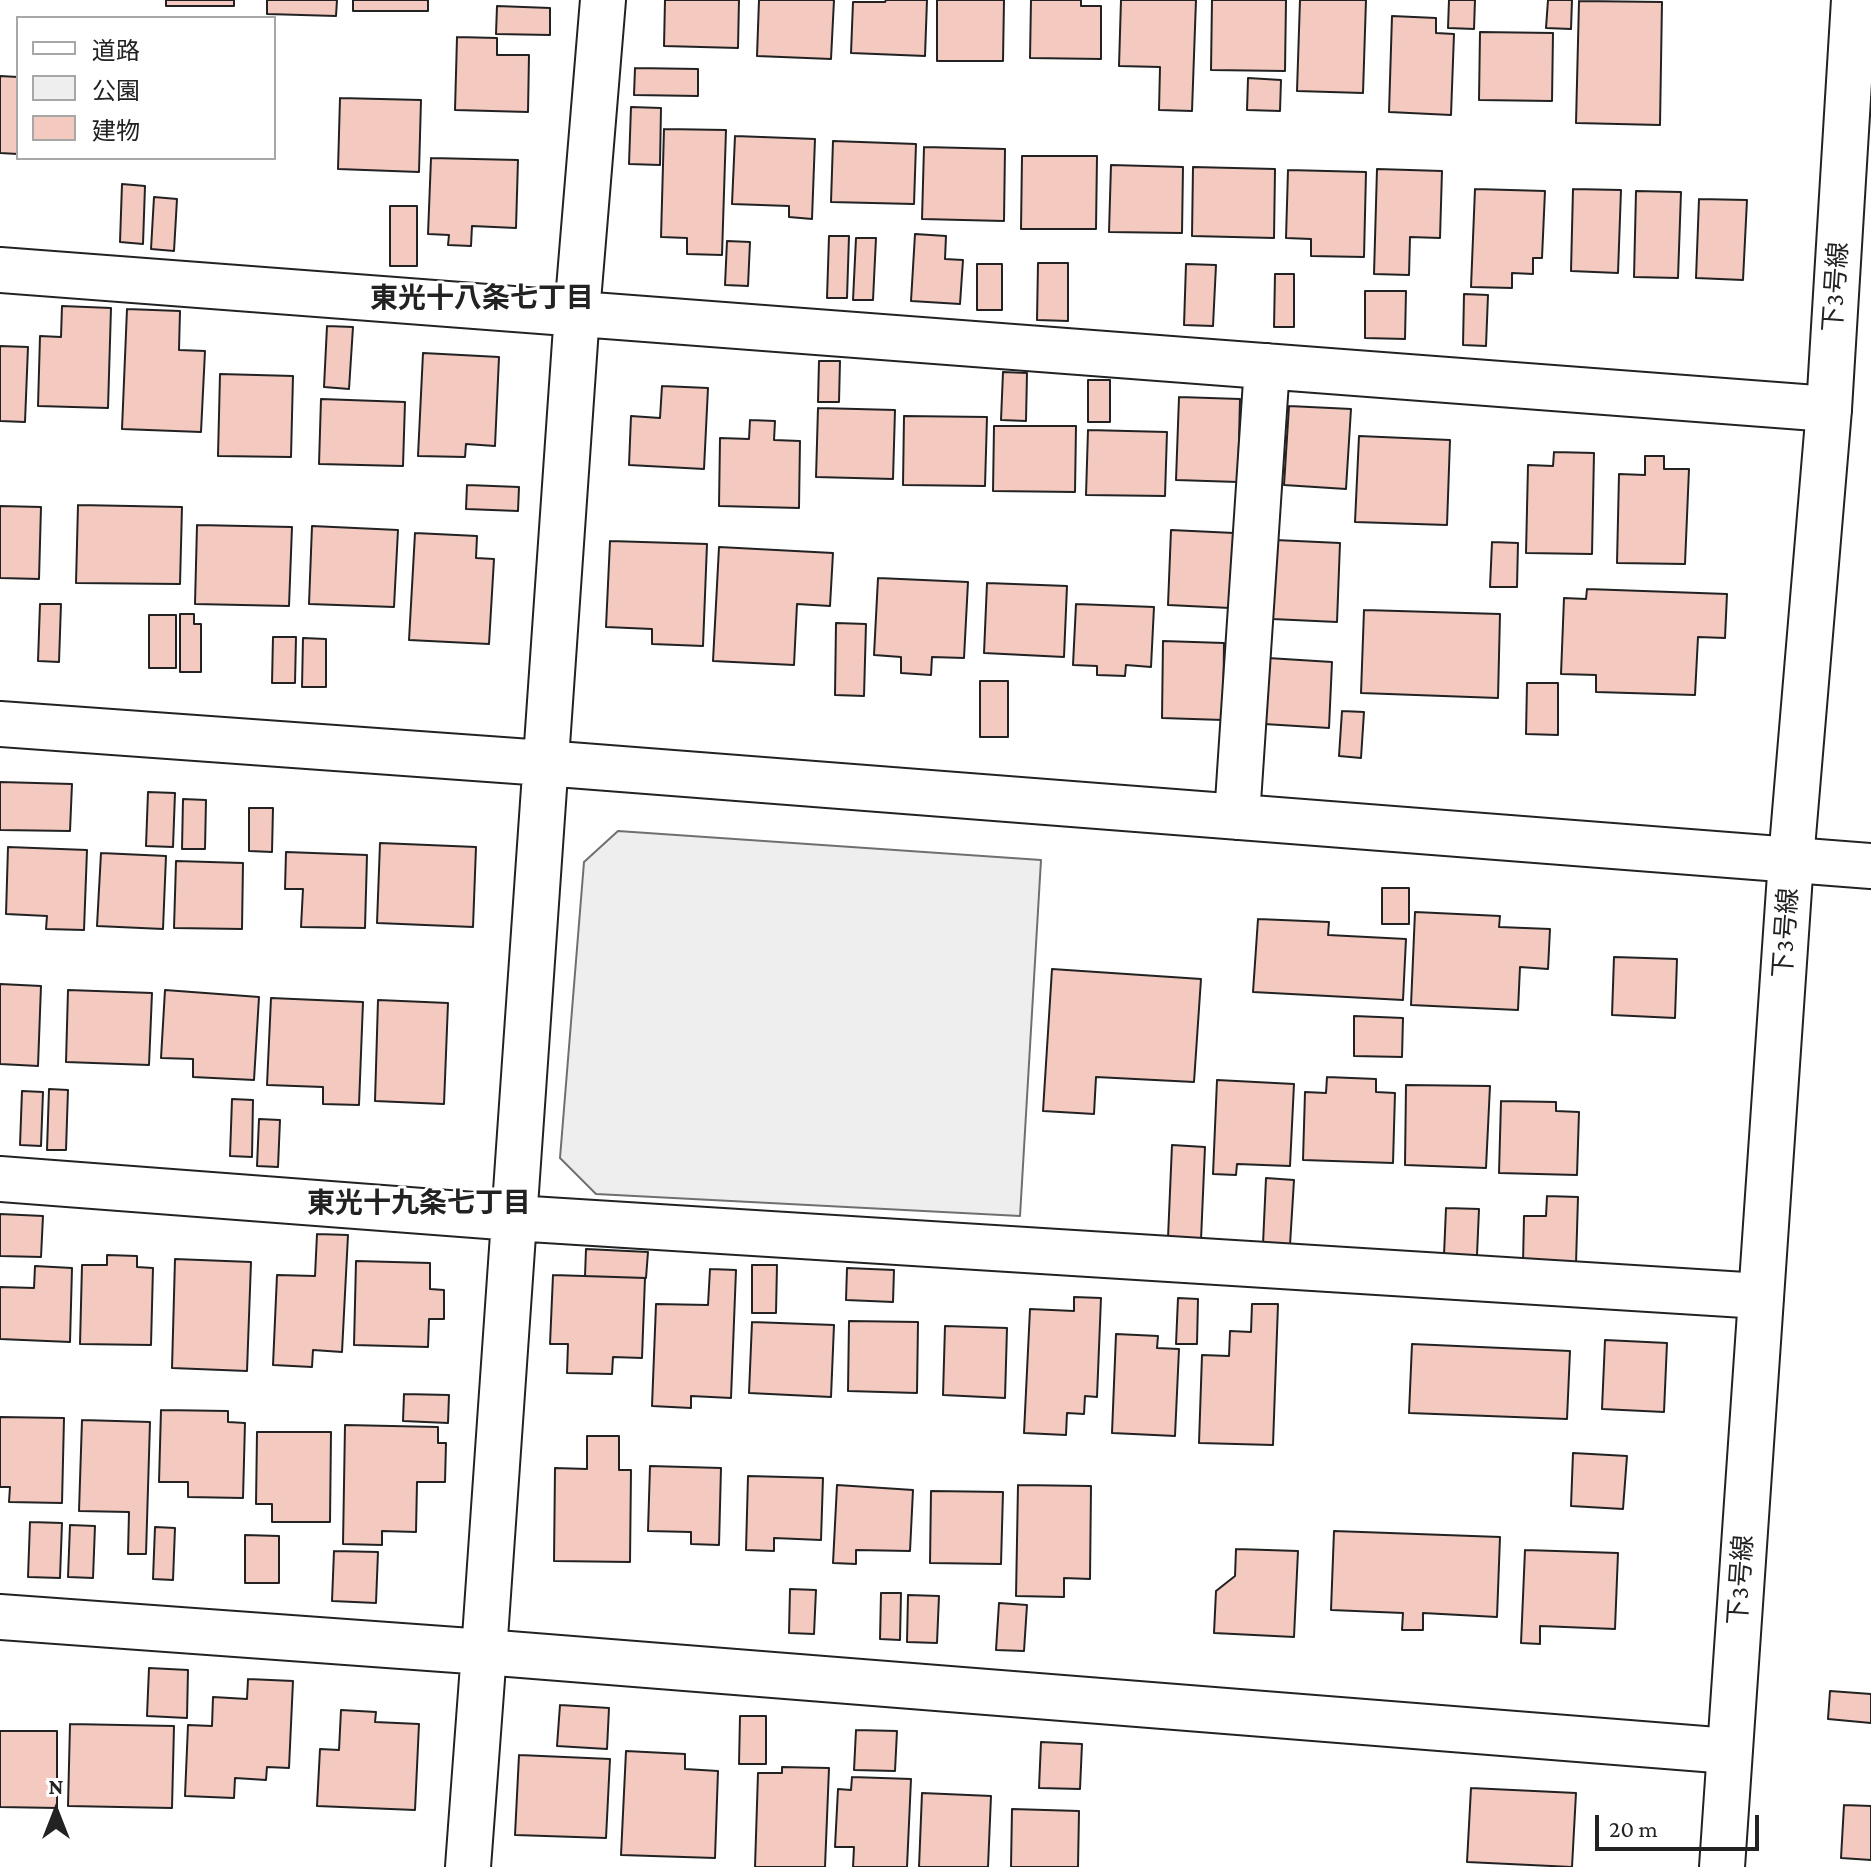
<!DOCTYPE html>
<html>
<head>
<meta charset="utf-8">
<style>
  body { margin:0 }
  #map { position:relative; width:1871px; height:1867px; overflow:hidden; background:#fff; font-family:"Crimson Pro","Noto Sans JP",serif }
  canvas { display:block }
  .legend { position:absolute; left:16px; top:16px; width:260px; height:144px; box-sizing:border-box; background:#fff; border:2px solid #a7a7a7; margin:0; padding:10px 14px; list-style:none; font-size:24px; color:#222 }
  .legend li { display:flex; align-items:center; gap:16px; height:40px }
  .legend b { width:40px; border:2px solid #a7a7a7 }
  .north { position:absolute; left:16px; top:1771px; width:80px; height:80px; -webkit-text-stroke:6px #fff; paint-order:stroke; rotate:0deg; font-size:22px; font-weight:700; line-height:32px; text-align:center; color:#222 }
  .north::after { content:''; display:block; margin:auto; width:28px; height:36px; background:#222; clip-path:polygon(50% 0,100% 100%,50% 72%,0 100%) }
  .scale { position:absolute; left:1595px; top:1815px; width:164px; height:36px; box-sizing:border-box; border:4px solid #222; border-top:0; padding-left:10px; font-size:24px; line-height:28px; white-space:nowrap; color:#222; -webkit-text-stroke:6px #fff; paint-order:stroke }
</style>
</head>
<body>
<div id="map">
<canvas width="1871" height="1867"></canvas>
<ul class="legend">
<li><b style="height:10px;background:#fff"></b>道路</li>
<li><b style="height:22px;background:#eee"></b>公園</li>
<li><b style="height:22px;background:#f3c9c0"></b>建物</li>
</ul>
<div class="north">N</div>
<div class="scale">20 m</div>
</div>
<script>
const c = document.querySelector('canvas').getContext('2d');
c.lineJoin = 'round';
function fillPath(path, color) { c.fillStyle = color; c.fill(path, 'evenodd'); }
const poly = rows => new Path2D(rows.map(r => 'M' + r).join(''));
function trace(path, color, width, dash) { c.strokeStyle = color; c.lineWidth = width; c.lineCap = dash ? 'butt' : 'round'; c.setLineDash(dash || []); c.stroke(path); }
function write(font, color, halo, rows, align = 'center') {
  c.font = font + ' "Crimson Pro","Noto Sans JP",serif'; c.lineWidth = 6; c.setLineDash([]); c.textBaseline = 'middle'; c.strokeStyle = halo; c.fillStyle = color; for (const [text, x, y, turn = 0] of rows) {
    c.save(); c.translate(x, y); c.rotate((+turn || 0) * Math.PI / 180); c.textAlign = isNaN(turn) ? turn : align; if (halo) c.strokeText(text, 0, 0); c.fillText(text, 0, 0); c.restore();
  }
}
const green = poly([
  [618,831,1041,860,1020,1216,596,1194,560,1158,584,862,618,831]
]);
fillPath(green, '#eee');
trace(green, '#6f6f6f', 2);
const building = poly([
  [166,0,234,0,234,6,166,6,166,0],
  [267,0,337,0,336,16,267,14,267,0],
  [353,0,428,0,428,11,353,11,353,0],
  [665,0,739,0,738,48,664,46,665,0],
  [759,0,834,0,831,59,757,56,759,0],
  [886,0,927,0,925,56,851,53,853,2,885,2,886,0],
  [937,0,1004,0,1003,61,937,61,937,0],
  [1031,0,1081,0,1081,6,1101,6,1101,59,1030,58,1031,0],
  [1121,0,1196,0,1192,111,1159,110,1160,67,1119,66,1121,0],
  [1212,0,1286,0,1285,71,1211,70,1212,0],
  [1300,0,1366,0,1363,93,1297,91,1300,0],
  [1449,0,1475,0,1474,29,1448,28,1449,0],
  [1548,0,1572,0,1571,29,1546,28,1548,0],
  [1579,1,1662,2,1660,125,1576,123,1579,1],
  [497,6,550,8,550,35,496,34,497,6],
  [1392,16,1436,18,1436,33,1454,34,1451,115,1389,112,1392,16],
  [1480,32,1553,33,1552,101,1479,100,1480,32],
  [457,37,497,38,497,55,529,55,528,112,455,110,457,37],
  [635,68,698,69,698,96,634,95,635,68],
  [0,76,18,77,18,154,0,153,0,76],
  [1248,78,1281,80,1280,111,1247,110,1248,78],
  [340,98,421,100,419,172,338,169,340,98],
  [631,107,661,108,660,165,629,164,631,107],
  [664,129,726,130,722,255,687,254,687,238,661,237,664,129],
  [735,136,815,139,812,219,789,217,789,206,732,204,735,136],
  [833,141,916,144,914,204,831,202,833,141],
  [924,147,1005,149,1004,221,922,219,924,147],
  [1022,156,1097,156,1096,229,1021,229,1022,156],
  [431,158,518,160,516,228,472,226,471,246,448,245,449,235,428,234,431,158],
  [1111,165,1183,167,1182,233,1109,232,1111,165],
  [1193,167,1275,169,1274,238,1192,236,1193,167],
  [1377,169,1442,171,1440,238,1410,237,1409,275,1374,274,1377,169],
  [1288,170,1366,172,1364,257,1311,256,1311,239,1286,238,1288,170],
  [122,184,145,186,143,244,120,242,122,184],
  [1475,189,1545,191,1542,258,1533,258,1533,274,1512,273,1512,288,1471,287,1475,189],
  [1573,189,1621,190,1618,273,1571,271,1573,189],
  [1636,191,1681,192,1678,278,1634,277,1636,191],
  [154,197,177,199,174,251,151,249,154,197],
  [1699,199,1747,200,1743,280,1696,278,1699,199],
  [390,206,417,206,417,266,390,266,390,206],
  [915,234,946,236,945,259,963,260,960,304,911,301,915,234],
  [829,236,849,236,847,298,827,298,829,236],
  [856,238,876,238,873,300,853,300,856,238],
  [727,241,750,242,748,286,725,285,727,241],
  [1038,263,1068,263,1068,321,1037,320,1038,263],
  [977,264,1002,264,1002,310,977,310,977,264],
  [1186,264,1216,265,1213,326,1184,325,1186,264],
  [1275,274,1294,274,1294,327,1274,327,1275,274],
  [1365,291,1406,291,1405,339,1365,338,1365,291],
  [1464,294,1488,295,1486,346,1463,345,1464,294],
  [62,306,111,308,108,408,38,406,40,336,61,337,62,306],
  [127,309,180,311,179,350,205,351,201,432,122,429,127,309],
  [327,326,353,327,349,389,324,387,327,326],
  [0,346,28,347,25,422,0,421,0,346],
  [423,353,499,357,495,446,466,444,465,457,418,456,423,353],
  [819,361,840,361,839,402,818,402,819,361],
  [1003,372,1027,373,1026,421,1001,420,1003,372],
  [220,374,293,376,291,457,218,456,220,374],
  [1088,380,1110,380,1110,422,1088,422,1088,380],
  [662,386,708,388,704,469,629,465,631,416,660,418,662,386],
  [1179,397,1240,399,1238,482,1176,480,1179,397],
  [321,399,405,402,403,466,319,464,321,399],
  [1289,406,1351,409,1346,489,1284,485,1289,406],
  [818,408,895,410,893,479,816,477,818,408],
  [904,416,987,417,985,486,903,485,904,416],
  [750,420,775,421,774,440,800,441,799,508,719,506,720,438,749,439,750,420],
  [994,426,1076,426,1075,492,993,491,994,426],
  [1088,430,1167,432,1165,496,1086,495,1088,430],
  [1359,436,1450,440,1447,525,1355,522,1359,436],
  [1554,452,1594,453,1592,554,1526,553,1528,465,1553,466,1554,452],
  [1645,456,1664,456,1664,469,1689,469,1685,564,1617,563,1619,474,1645,475,1645,456],
  [467,485,519,487,518,511,466,509,467,485],
  [78,505,182,507,180,584,76,583,78,505],
  [0,506,41,507,39,579,0,578,0,506],
  [197,525,292,527,289,606,195,604,197,525],
  [312,526,398,530,394,607,309,604,312,526],
  [1171,530,1234,533,1230,608,1168,605,1171,530],
  [415,533,477,536,476,558,494,559,489,644,409,640,415,533],
  [1275,540,1340,543,1337,622,1272,619,1275,540],
  [610,541,707,544,703,646,652,644,652,629,606,627,610,541],
  [1492,542,1518,543,1517,587,1490,587,1492,542],
  [719,547,833,553,830,606,797,604,794,665,713,661,719,547],
  [878,578,968,582,964,658,932,657,931,675,901,673,901,657,874,655,878,578],
  [987,583,1067,586,1064,657,984,653,987,583],
  [1587,589,1727,594,1725,638,1698,637,1695,695,1596,692,1596,675,1561,674,1564,598,1586,599,1587,589],
  [40,604,61,604,59,662,38,661,40,604],
  [1076,604,1154,607,1151,667,1126,665,1125,676,1097,675,1097,666,1073,665,1076,604],
  [1364,610,1500,614,1498,698,1361,693,1364,610],
  [180,614,194,614,194,624,201,624,201,672,180,672,180,614],
  [149,615,176,615,176,668,149,668,149,615],
  [836,623,866,624,864,696,835,695,836,623],
  [273,637,296,637,295,683,272,683,273,637],
  [303,638,326,639,326,687,302,687,303,638],
  [1163,641,1224,643,1223,720,1162,718,1163,641],
  [1268,658,1332,662,1329,728,1264,724,1268,658],
  [980,681,1008,681,1008,737,980,737,980,681],
  [1527,683,1558,683,1558,735,1526,734,1527,683],
  [1342,711,1364,712,1361,758,1339,756,1342,711],
  [0,782,72,784,70,831,0,830,0,782],
  [148,792,175,793,173,847,146,846,148,792],
  [183,799,206,800,205,849,182,849,183,799],
  [249,808,273,808,272,852,249,851,249,808],
  [380,843,476,847,473,927,377,923,380,843],
  [8,847,87,850,84,930,46,929,47,916,6,914,8,847],
  [286,852,367,855,365,928,301,927,303,889,285,889,286,852],
  [101,853,166,856,163,929,97,926,101,853],
  [176,861,243,863,242,929,174,928,176,861],
  [1382,888,1409,888,1409,924,1382,924,1382,888],
  [1415,912,1500,916,1499,927,1550,929,1548,969,1520,967,1518,1010,1411,1005,1415,912],
  [1258,919,1329,922,1328,935,1406,939,1403,1000,1253,992,1258,919],
  [1614,957,1677,959,1675,1018,1612,1015,1614,957],
  [1052,969,1201,979,1194,1082,1096,1077,1094,1114,1043,1111,1052,969],
  [0,984,41,986,38,1066,0,1064,0,984],
  [68,990,152,993,149,1065,66,1062,68,990],
  [165,990,259,997,254,1080,193,1077,193,1059,161,1058,165,990],
  [271,998,363,1002,359,1105,323,1104,323,1087,267,1085,271,998],
  [378,1000,448,1003,444,1104,375,1101,378,1000],
  [1354,1016,1403,1018,1402,1057,1354,1056,1354,1016],
  [1327,1077,1376,1079,1376,1092,1395,1093,1393,1163,1303,1160,1305,1092,1326,1093,1327,1077],
  [1217,1080,1294,1084,1290,1166,1237,1164,1236,1175,1213,1174,1217,1080],
  [1406,1085,1490,1086,1486,1168,1405,1165,1406,1085],
  [49,1089,68,1090,66,1150,47,1150,49,1089],
  [22,1091,43,1092,41,1146,20,1145,22,1091],
  [232,1099,253,1100,252,1157,230,1156,232,1099],
  [1501,1101,1556,1102,1556,1111,1579,1112,1577,1175,1499,1173,1501,1101],
  [259,1119,280,1120,278,1167,257,1166,259,1119],
  [1172,1145,1205,1147,1201,1240,1168,1238,1172,1145],
  [1266,1178,1294,1180,1290,1245,1263,1244,1266,1178],
  [1547,1196,1578,1197,1576,1264,1523,1263,1524,1216,1546,1216,1547,1196],
  [1446,1208,1479,1209,1477,1255,1444,1255,1446,1208],
  [0,1214,43,1216,41,1257,0,1256,0,1214],
  [317,1234,348,1235,342,1352,313,1350,312,1367,273,1365,277,1275,315,1276,317,1234],
  [586,1249,648,1252,646,1278,585,1276,586,1249],
  [107,1255,137,1256,137,1267,153,1268,151,1345,80,1344,82,1265,107,1265,107,1255],
  [175,1259,251,1262,247,1371,172,1368,175,1259],
  [356,1261,430,1263,430,1289,444,1290,444,1319,429,1319,428,1347,354,1345,356,1261],
  [752,1265,777,1265,776,1313,752,1313,752,1265],
  [35,1266,72,1268,70,1342,0,1339,0,1287,34,1288,35,1266],
  [847,1268,894,1270,893,1302,846,1300,847,1268],
  [710,1269,736,1270,731,1398,691,1396,691,1408,652,1406,656,1304,708,1305,710,1269],
  [553,1275,645,1278,642,1358,613,1357,612,1374,567,1373,568,1344,550,1344,553,1275],
  [1074,1297,1101,1298,1097,1397,1085,1396,1084,1414,1067,1413,1066,1435,1024,1433,1030,1309,1074,1311,1074,1297],
  [1178,1298,1198,1299,1197,1344,1176,1344,1178,1298],
  [1252,1304,1278,1304,1273,1445,1199,1443,1202,1355,1229,1356,1230,1331,1251,1332,1252,1304],
  [849,1321,918,1322,917,1393,848,1391,849,1321],
  [752,1322,834,1325,831,1397,749,1393,752,1322],
  [945,1326,1007,1328,1005,1398,943,1395,945,1326],
  [1116,1334,1158,1336,1157,1348,1179,1349,1175,1436,1112,1433,1116,1334],
  [1605,1340,1667,1343,1664,1412,1602,1409,1605,1340],
  [1412,1344,1570,1351,1567,1419,1409,1413,1412,1344],
  [404,1394,449,1395,448,1423,403,1421,404,1394],
  [161,1410,228,1411,228,1422,245,1423,243,1498,188,1497,188,1482,159,1482,161,1410],
  [0,1417,64,1418,62,1503,9,1502,10,1487,0,1487,0,1417],
  [82,1420,150,1422,146,1554,128,1554,129,1512,79,1511,82,1420],
  [345,1425,438,1427,438,1443,446,1443,445,1482,417,1482,416,1532,382,1531,382,1545,343,1544,345,1425],
  [257,1432,331,1432,330,1522,272,1522,272,1504,256,1504,257,1432],
  [587,1436,619,1436,619,1470,631,1470,630,1562,554,1561,555,1468,587,1469,587,1436],
  [1573,1453,1627,1456,1623,1509,1571,1506,1573,1453],
  [650,1466,721,1468,719,1545,691,1544,691,1532,648,1531,650,1466],
  [748,1476,823,1478,821,1540,774,1538,774,1551,746,1550,748,1476],
  [837,1485,913,1490,910,1551,856,1550,856,1564,833,1563,837,1485],
  [1018,1485,1091,1486,1090,1579,1064,1578,1064,1597,1016,1596,1018,1485],
  [931,1491,1003,1492,1001,1564,930,1563,931,1491],
  [30,1522,62,1523,60,1578,28,1577,30,1522],
  [70,1525,95,1526,93,1578,68,1577,70,1525],
  [155,1527,175,1528,173,1580,153,1579,155,1527],
  [1334,1531,1500,1537,1497,1617,1423,1613,1423,1630,1402,1630,1403,1613,1331,1610,1334,1531],
  [245,1535,279,1536,279,1583,245,1583,245,1535],
  [1236,1549,1298,1551,1294,1637,1214,1633,1216,1591,1235,1576,1236,1549],
  [1525,1550,1618,1553,1615,1629,1540,1626,1540,1644,1521,1643,1525,1550],
  [334,1551,378,1552,376,1603,332,1601,334,1551],
  [790,1589,816,1590,814,1634,789,1633,790,1589],
  [881,1593,901,1593,900,1640,880,1639,881,1593],
  [908,1595,939,1596,937,1643,907,1642,908,1595],
  [999,1603,1027,1605,1024,1651,996,1650,999,1603],
  [149,1668,188,1670,187,1718,147,1716,149,1668],
  [248,1679,293,1681,289,1768,267,1767,266,1780,235,1778,234,1798,185,1796,188,1725,212,1726,213,1697,247,1699,248,1679],
  [1830,1691,1871,1694,1871,1723,1828,1719,1830,1691],
  [560,1705,609,1708,607,1749,557,1746,560,1705],
  [341,1710,376,1712,375,1722,419,1724,415,1810,317,1806,320,1749,339,1750,341,1710],
  [740,1716,766,1716,766,1764,739,1764,740,1716],
  [70,1724,174,1726,172,1808,68,1806,70,1724],
  [856,1730,897,1731,895,1771,854,1770,856,1730],
  [0,1731,57,1731,57,1808,0,1807,0,1731],
  [1041,1742,1082,1744,1080,1789,1039,1788,1041,1742],
  [626,1751,685,1754,685,1769,718,1771,715,1858,621,1855,626,1751],
  [519,1755,610,1759,606,1838,515,1835,519,1755],
  [782,1767,829,1768,825,1867,755,1867,758,1773,782,1773,782,1767],
  [852,1777,911,1779,907,1867,853,1867,854,1847,835,1847,838,1789,851,1790,852,1777],
  [1471,1788,1576,1793,1572,1867,1467,1862,1471,1788],
  [922,1793,991,1796,988,1867,919,1867,922,1793],
  [1844,1805,1871,1806,1871,1860,1841,1858,1844,1805],
  [1012,1809,1079,1811,1078,1867,1011,1867,1012,1809]
]);
fillPath(building, '#f3c9c0');
trace(building, '#222', 2);
const street = poly([
  [0,270,1829,409],
  [0,724,544,763,1871,866],
  [1237,817,1267,366],
  [0,1179,514,1218,1761,1296],
  [0,1617,484,1652,1729,1751],
  [468,1867,484,1652,577,313,603,0]
]);
const secondary = poly([
  [1722,1867,1791,860,1829,409,1854,0]
]);
trace(street, '#222', 48);
trace(secondary, '#222', 48);
trace(street, '#fff', 44);
trace(secondary, '#fff', 44);
write('26px', '#222', '#fff', [
  ["下3号線",1836,287,-86],
  ["下3号線",1786,933,-86],
  ["下3号線",1741,1580,-86]
]);
write('bold 28px', '#222', '#fff', [
  ["東光十八条七丁目",482,298],
  ["東光十九条七丁目",419,1203]
]);
</script>
</body>
</html>
